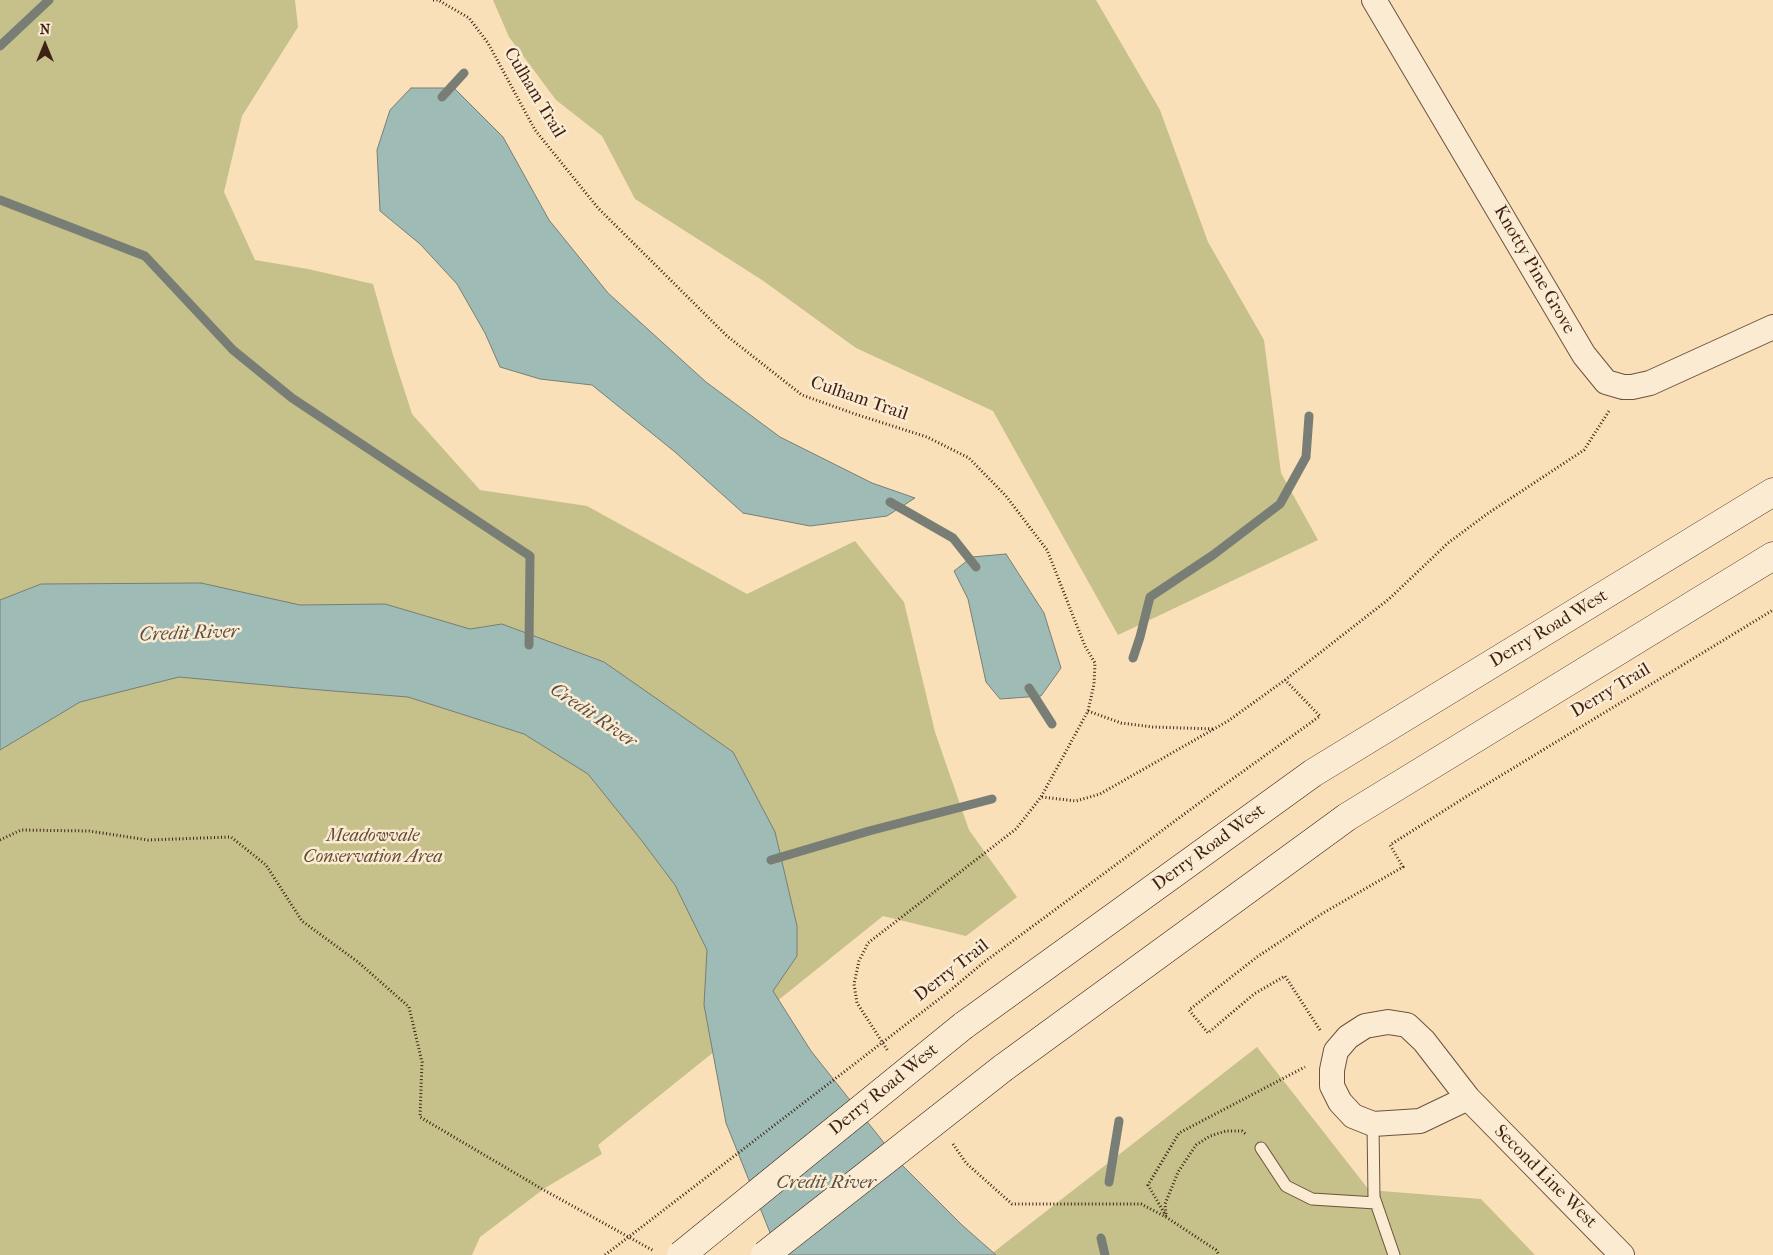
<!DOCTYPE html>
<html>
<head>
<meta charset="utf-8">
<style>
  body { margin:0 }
  #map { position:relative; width:1773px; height:1255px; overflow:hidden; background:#f9e0b9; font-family:"IM FELL French Canon",serif }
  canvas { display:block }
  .north { position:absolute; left:20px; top:20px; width:50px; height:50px; -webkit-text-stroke:4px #fbebd2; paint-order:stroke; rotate:0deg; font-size:14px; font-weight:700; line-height:20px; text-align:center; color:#3e2215 }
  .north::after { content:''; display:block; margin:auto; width:18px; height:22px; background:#3e2215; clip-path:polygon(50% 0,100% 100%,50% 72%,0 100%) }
</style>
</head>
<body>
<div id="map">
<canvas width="1773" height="1255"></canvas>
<div class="north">N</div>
</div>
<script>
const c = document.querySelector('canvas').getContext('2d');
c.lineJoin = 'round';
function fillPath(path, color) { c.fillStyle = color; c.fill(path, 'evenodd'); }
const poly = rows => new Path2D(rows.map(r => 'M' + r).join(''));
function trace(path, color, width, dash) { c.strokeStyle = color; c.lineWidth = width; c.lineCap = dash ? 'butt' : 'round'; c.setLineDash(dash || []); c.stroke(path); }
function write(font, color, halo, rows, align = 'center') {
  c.font = font + ' "IM FELL French Canon",serif'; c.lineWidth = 5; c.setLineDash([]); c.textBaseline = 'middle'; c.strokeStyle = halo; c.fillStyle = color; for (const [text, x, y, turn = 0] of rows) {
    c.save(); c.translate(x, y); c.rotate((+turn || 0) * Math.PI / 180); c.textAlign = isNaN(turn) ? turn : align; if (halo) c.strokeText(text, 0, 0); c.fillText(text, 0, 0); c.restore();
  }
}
fillPath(poly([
  [0,0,295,0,298,27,242,116,224,192,255,260,308,269,373,284,393,355,412,414,480,490,587,506,747,594,855,541,904,602,935,732,969,830,1017,897,966,936,883,916,598,1145,602,1154,545,1188,480,1237,472,1255,0,1255],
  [493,0,1096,0,1160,110,1208,242,1264,340,1281,473,1318,540,1118,635,993,411,856,348,762,280,635,199,602,136,556,100,509,37],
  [1257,1047,1369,1190,1481,1199,1535,1255,990,1255]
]), '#c6c08a');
const water = poly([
  [411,88,454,88,503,137,549,220,608,293,706,382,780,437,872,483,915,498,887,516,810,526,743,513,675,452,592,385,540,379,500,367,485,333,457,284,420,244,380,211,377,150,390,110,411,88],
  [1006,554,1044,613,1061,668,1041,696,1000,699,986,682,968,599,954,571,972,557,1006,554],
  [201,583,300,605,385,604,470,629,502,624,604,662,733,752,775,832,797,926,797,956,773,991,811,1051,900,1163,962,1225,996,1255,779,1255,726,1123,704,1005,707,950,675,885,642,841,588,774,524,734,408,697,309,689,179,677,80,702,0,750,0,600,41,584,201,583]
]);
fillPath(water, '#9ebcb5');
trace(water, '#787e75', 1);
trace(poly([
  [0,46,49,0],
  [442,97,464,73],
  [0,200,145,256,233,350,292,398,530,556,529,645],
  [890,502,953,538,976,567],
  [1133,658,1140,637,1150,597,1213,555,1280,504,1306,457,1309,416],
  [1029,688,1052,724],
  [771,860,869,831,992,799],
  [1109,1182,1119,1121],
  [1101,1238,1105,1255]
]), '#787e75', 9);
const service = poly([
  [1373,1124,1374,1197,1394,1255],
  [1261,1148,1286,1186,1312,1199,1376,1203]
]);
const minor = poly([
  [1374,0,1584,355,1606,382,1623,387,1632,387,1650,383,1773,327],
  [1468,1098,1420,1121,1373,1124,1353,1116,1340,1102,1332,1086,1332,1070,1336,1051,1348,1037,1365,1026,1388,1022,1407,1025,1424,1041,1468,1098,1622,1255]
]);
const secondary = poly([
  [963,1026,1313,773,1773,492],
  [1003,1068,1347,817,1773,556]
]);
trace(service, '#6d523e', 13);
trace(minor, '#6d523e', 26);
trace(secondary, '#3e2215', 29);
trace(poly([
  [433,0,438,0,469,18,488,43,535,130,598,208,727,336,802,395,855,414,927,437,969,458,1006,496,1047,550,1085,646,1095,663,1094,684,1088,711,1041,797,1016,829,868,943,859,961,854,984,857,1003,888,1051],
  [1088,711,1121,723,1153,727,1214,729],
  [1042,797,1076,801,1100,794,1228,721,1285,680,1389,599,1448,543,1487,514,1584,450,1609,411],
  [0,840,21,830,89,831,148,840,231,837,266,865,302,921,358,962,409,1007,422,1062,420,1117,542,1189,654,1251],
  [947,993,983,963,1206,798,1320,716,1285,680],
  [1320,1030,1285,976,1254,994,1208,1033,1189,1010,1257,957,1323,913,1403,867,1390,845,1464,798,1773,610],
  [953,1144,966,1163,1012,1204,1141,1204,1166,1217,1216,1250,1219,1255],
  [1166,1214,1165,1204,1178,1172,1196,1145,1210,1136,1226,1131,1242,1131,1246,1134],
  [1166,1216,1148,1185,1179,1133,1305,1067]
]), '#3e2215', 3, [1, 2.5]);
trace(service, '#fbebd2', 11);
trace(minor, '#fbebd2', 24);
trace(secondary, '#fbebd2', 28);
const secondaryBridge = poly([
  [681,1255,963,1026],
  [765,1255,1003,1068]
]);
trace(secondaryBridge, '#3e2215', 29, []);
trace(poly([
  [605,1255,947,993]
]), '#3e2215', 3, [1, 2.5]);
trace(secondaryBridge, '#fbebd2', 28);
write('18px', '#3e2215', '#fbebd2', [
  ["Culham Trail",534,93,59],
  ["Knotty Pine Grove",1534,270,60],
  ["Culham Trail",859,399,19],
  ["Derry Road West",1549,629,-31],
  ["Derry Trail",1611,691,-31],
  ["Derry Road West",1209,848,-36],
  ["Derry Trail",952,971,-38],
  ["Derry Road West",884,1090,-39],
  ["Second Line West",1545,1177,45]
]);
write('italic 18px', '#604a32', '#fbebd2', [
  ["Meadowvale",373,837],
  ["Conservation Area",373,858]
]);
write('italic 19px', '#5b5045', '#fbebd2', [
  ["Credit River",189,634,-2],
  ["Credit River",593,716,34],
  ["Credit River",826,1183]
]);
</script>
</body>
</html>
